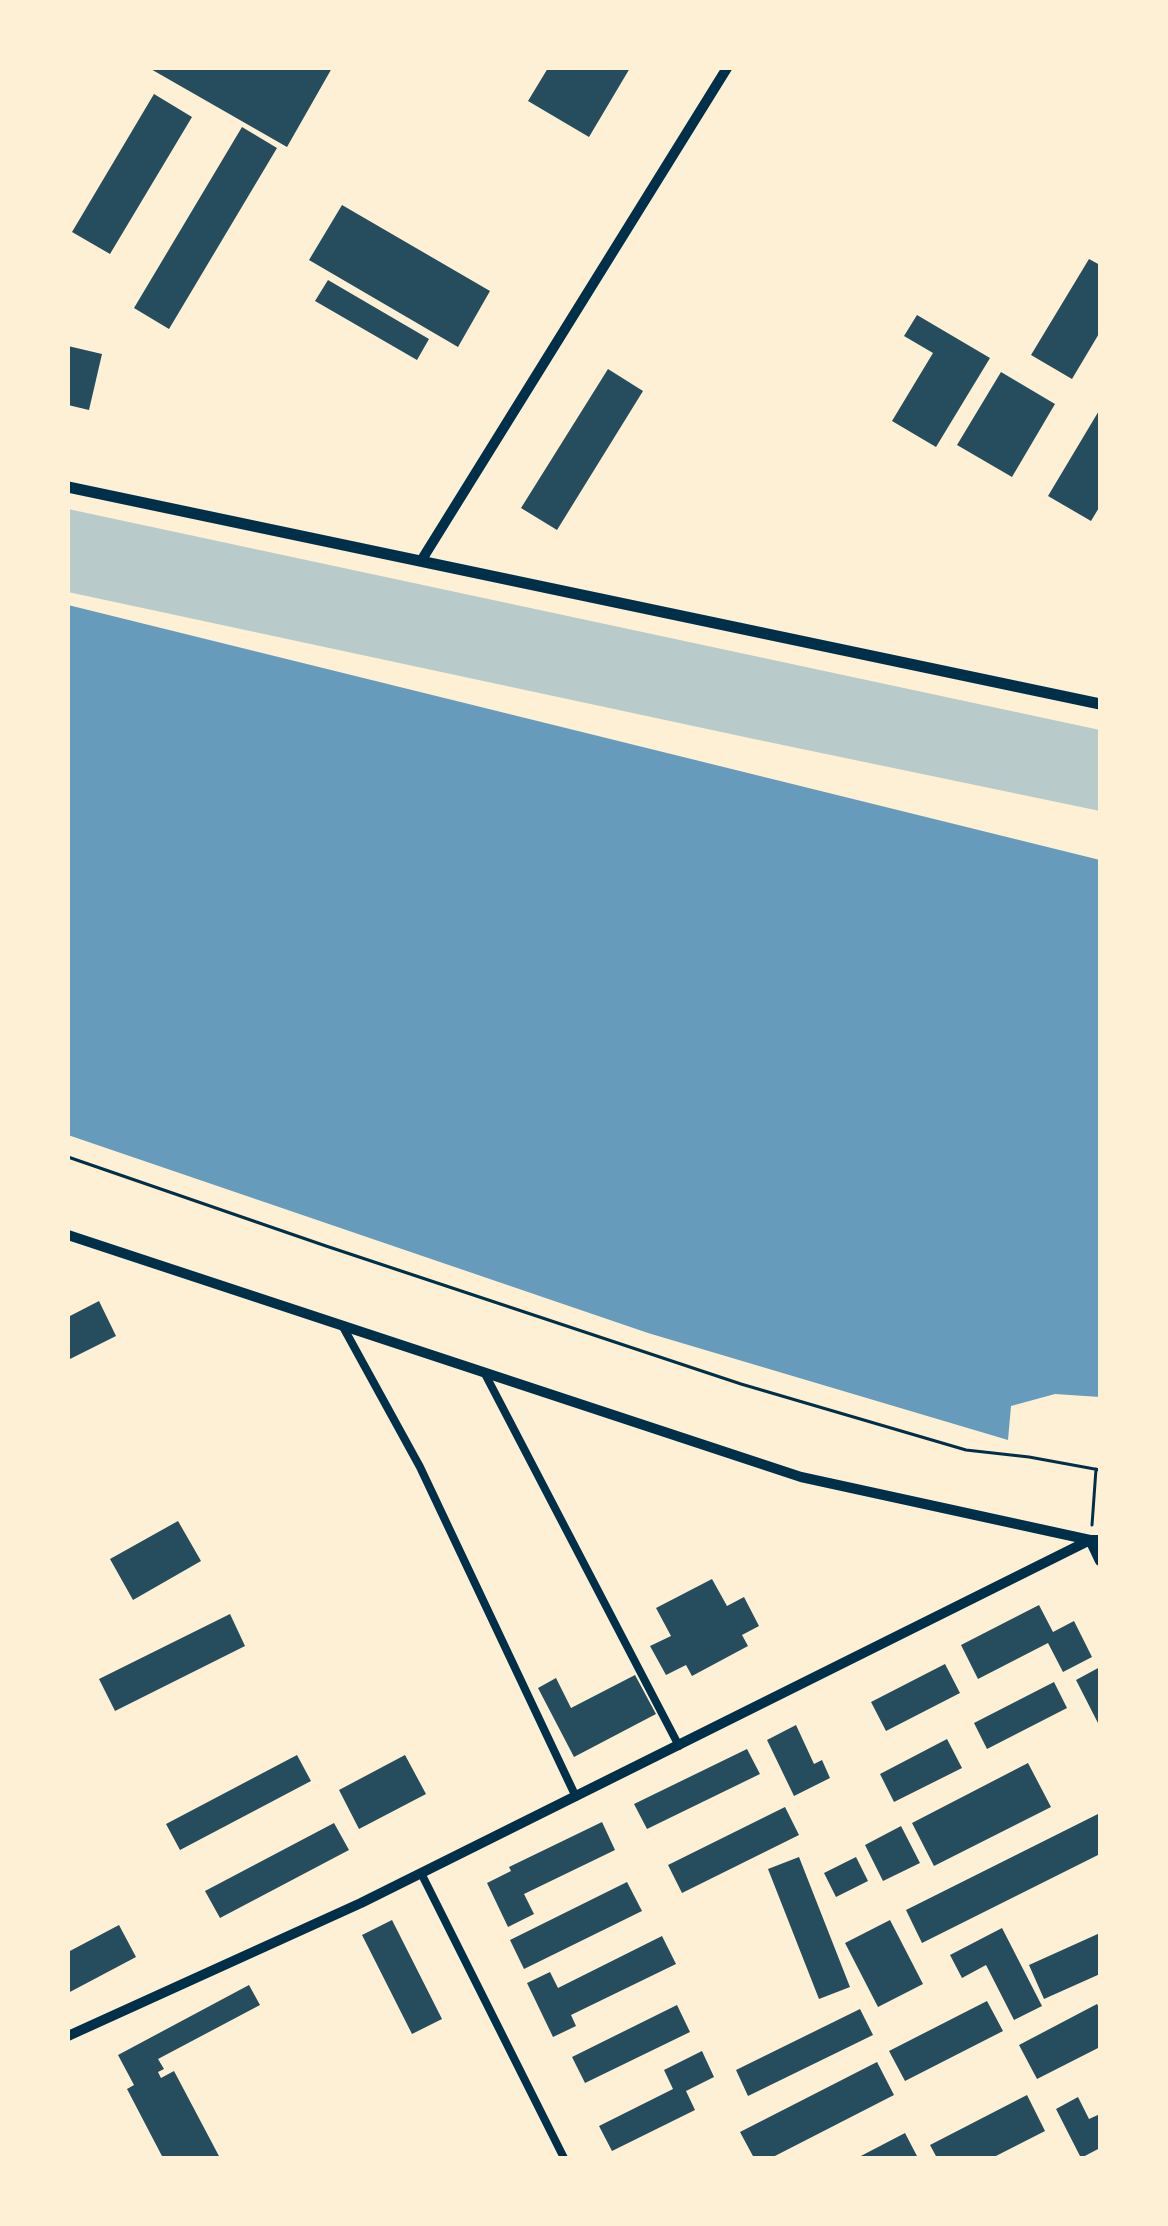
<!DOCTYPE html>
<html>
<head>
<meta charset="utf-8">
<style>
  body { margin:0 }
  #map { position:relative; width:1168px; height:2226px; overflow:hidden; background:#fdf0d5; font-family:Jost,sans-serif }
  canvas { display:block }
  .frame { position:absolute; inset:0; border:70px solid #fdf0d5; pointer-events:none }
</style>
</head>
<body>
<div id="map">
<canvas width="1168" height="2226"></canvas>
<div class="frame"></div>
</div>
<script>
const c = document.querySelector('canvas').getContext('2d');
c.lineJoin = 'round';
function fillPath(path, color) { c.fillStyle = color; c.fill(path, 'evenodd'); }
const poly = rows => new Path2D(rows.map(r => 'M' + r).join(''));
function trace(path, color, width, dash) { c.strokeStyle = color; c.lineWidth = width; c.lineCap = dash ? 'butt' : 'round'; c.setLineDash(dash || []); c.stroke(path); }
fillPath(poly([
  [68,509,1100,730,1100,811,754,739,68,592]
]), '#b9caca');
fillPath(poly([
  [68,605,1100,860,1100,1397,1055,1394,1011,1406,1008,1440,648,1333,68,1135]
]), '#669bbc');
fillPath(poly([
  [149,68,332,68,287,147],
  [548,68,630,68,589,137,528,101],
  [154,94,192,117,110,254,72,232],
  [242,127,277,148,169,329,134,308],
  [342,205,490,291,458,347,309,260],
  [1089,259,1100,265,1100,332,1072,379,1031,355],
  [328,280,429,339,417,360,315,301],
  [917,315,990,358,936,447,892,421,933,353,904,336],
  [68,346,102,354,89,410,68,405],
  [608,369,643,391,557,530,521,508],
  [1001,372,1055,404,1012,477,957,445],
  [1100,409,1100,506,1091,521,1048,496],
  [99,1301,116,1336,68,1360,68,1317],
  [178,1521,201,1561,133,1600,110,1559],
  [712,1579,727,1606,744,1597,759,1626,742,1635,748,1646,692,1676,686,1665,666,1675,650,1646,671,1636,656,1608],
  [1039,1605,1053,1632,1074,1621,1092,1657,1063,1672,1048,1643,978,1679,961,1645],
  [230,1614,245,1646,115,1711,99,1679],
  [945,1664,960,1693,886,1731,871,1702],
  [1100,1667,1100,1727,1076,1680],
  [635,1675,656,1714,574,1757,538,1688,556,1678,571,1708],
  [1054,1682,1067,1708,987,1749,974,1723],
  [796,1725,814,1764,822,1760,830,1778,794,1796,767,1740],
  [947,1739,962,1768,894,1802,880,1774],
  [747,1749,760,1774,647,1829,634,1804],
  [297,1755,311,1781,180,1850,166,1824],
  [405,1755,426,1794,359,1829,339,1790],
  [1028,1763,1051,1807,934,1866,912,1823],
  [785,1807,799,1835,682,1893,668,1865],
  [1100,1813,1100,1854,922,1943,906,1910],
  [602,1822,615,1850,524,1894,534,1914,508,1927,487,1883,511,1871,509,1867],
  [334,1823,349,1850,220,1918,205,1891],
  [901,1826,920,1863,883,1881,865,1845],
  [799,1857,850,1987,819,1999,768,1869],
  [856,1857,868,1881,836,1897,824,1873],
  [627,1882,642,1911,524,1969,510,1940],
  [392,1920,442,2019,412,2034,362,1935],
  [890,1920,923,1984,878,2007,845,1943],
  [119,1925,136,1957,68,1993,68,1952],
  [1002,1928,1042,2006,1014,2020,986,1965,962,1978,950,1955],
  [1100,1933,1100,1974,1044,1999,1029,1965],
  [662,1936,676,1964,571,2015,576,2026,553,2037,527,1983,550,1972,558,1988],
  [249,1985,260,2005,158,2059,164,2069,158,2072,161,2078,174,2071,220,2158,163,2158,127,2089,134,2085,118,2055],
  [987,2001,1003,2031,905,2081,889,2051],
  [1097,2004,1100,2009,1100,2047,1037,2079,1019,2045],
  [677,2005,690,2032,585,2083,572,2057],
  [860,2009,873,2035,748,2096,736,2070],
  [702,2051,714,2077,686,2091,695,2110,612,2151,599,2126,673,2089,664,2070],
  [877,2062,894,2095,771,2158,754,2158,740,2132],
  [1027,2095,1045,2131,992,2158,937,2158,930,2145],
  [1078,2097,1089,2119,1100,2114,1100,2148,1081,2158,1056,2109],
  [905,2133,918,2158,857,2158]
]), '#264d5e');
trace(poly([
  [68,1157,326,1246,741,1384,966,1450,1029,1457,1100,1470],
  [1092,1525,1096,1469]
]), '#003049', 3);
trace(poly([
  [342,1325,420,1467,576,1797],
  [484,1372,679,1746],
  [421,1873,564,2158]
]), '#003049', 8);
trace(poly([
  [421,561,727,68],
  [68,1235,801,1477,1090,1540,1100,1540],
  [68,2036,361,1903,1090,1540,1100,1561]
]), '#003049', 10);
trace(poly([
  [68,487,1100,704]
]), '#003049', 11);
</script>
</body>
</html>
